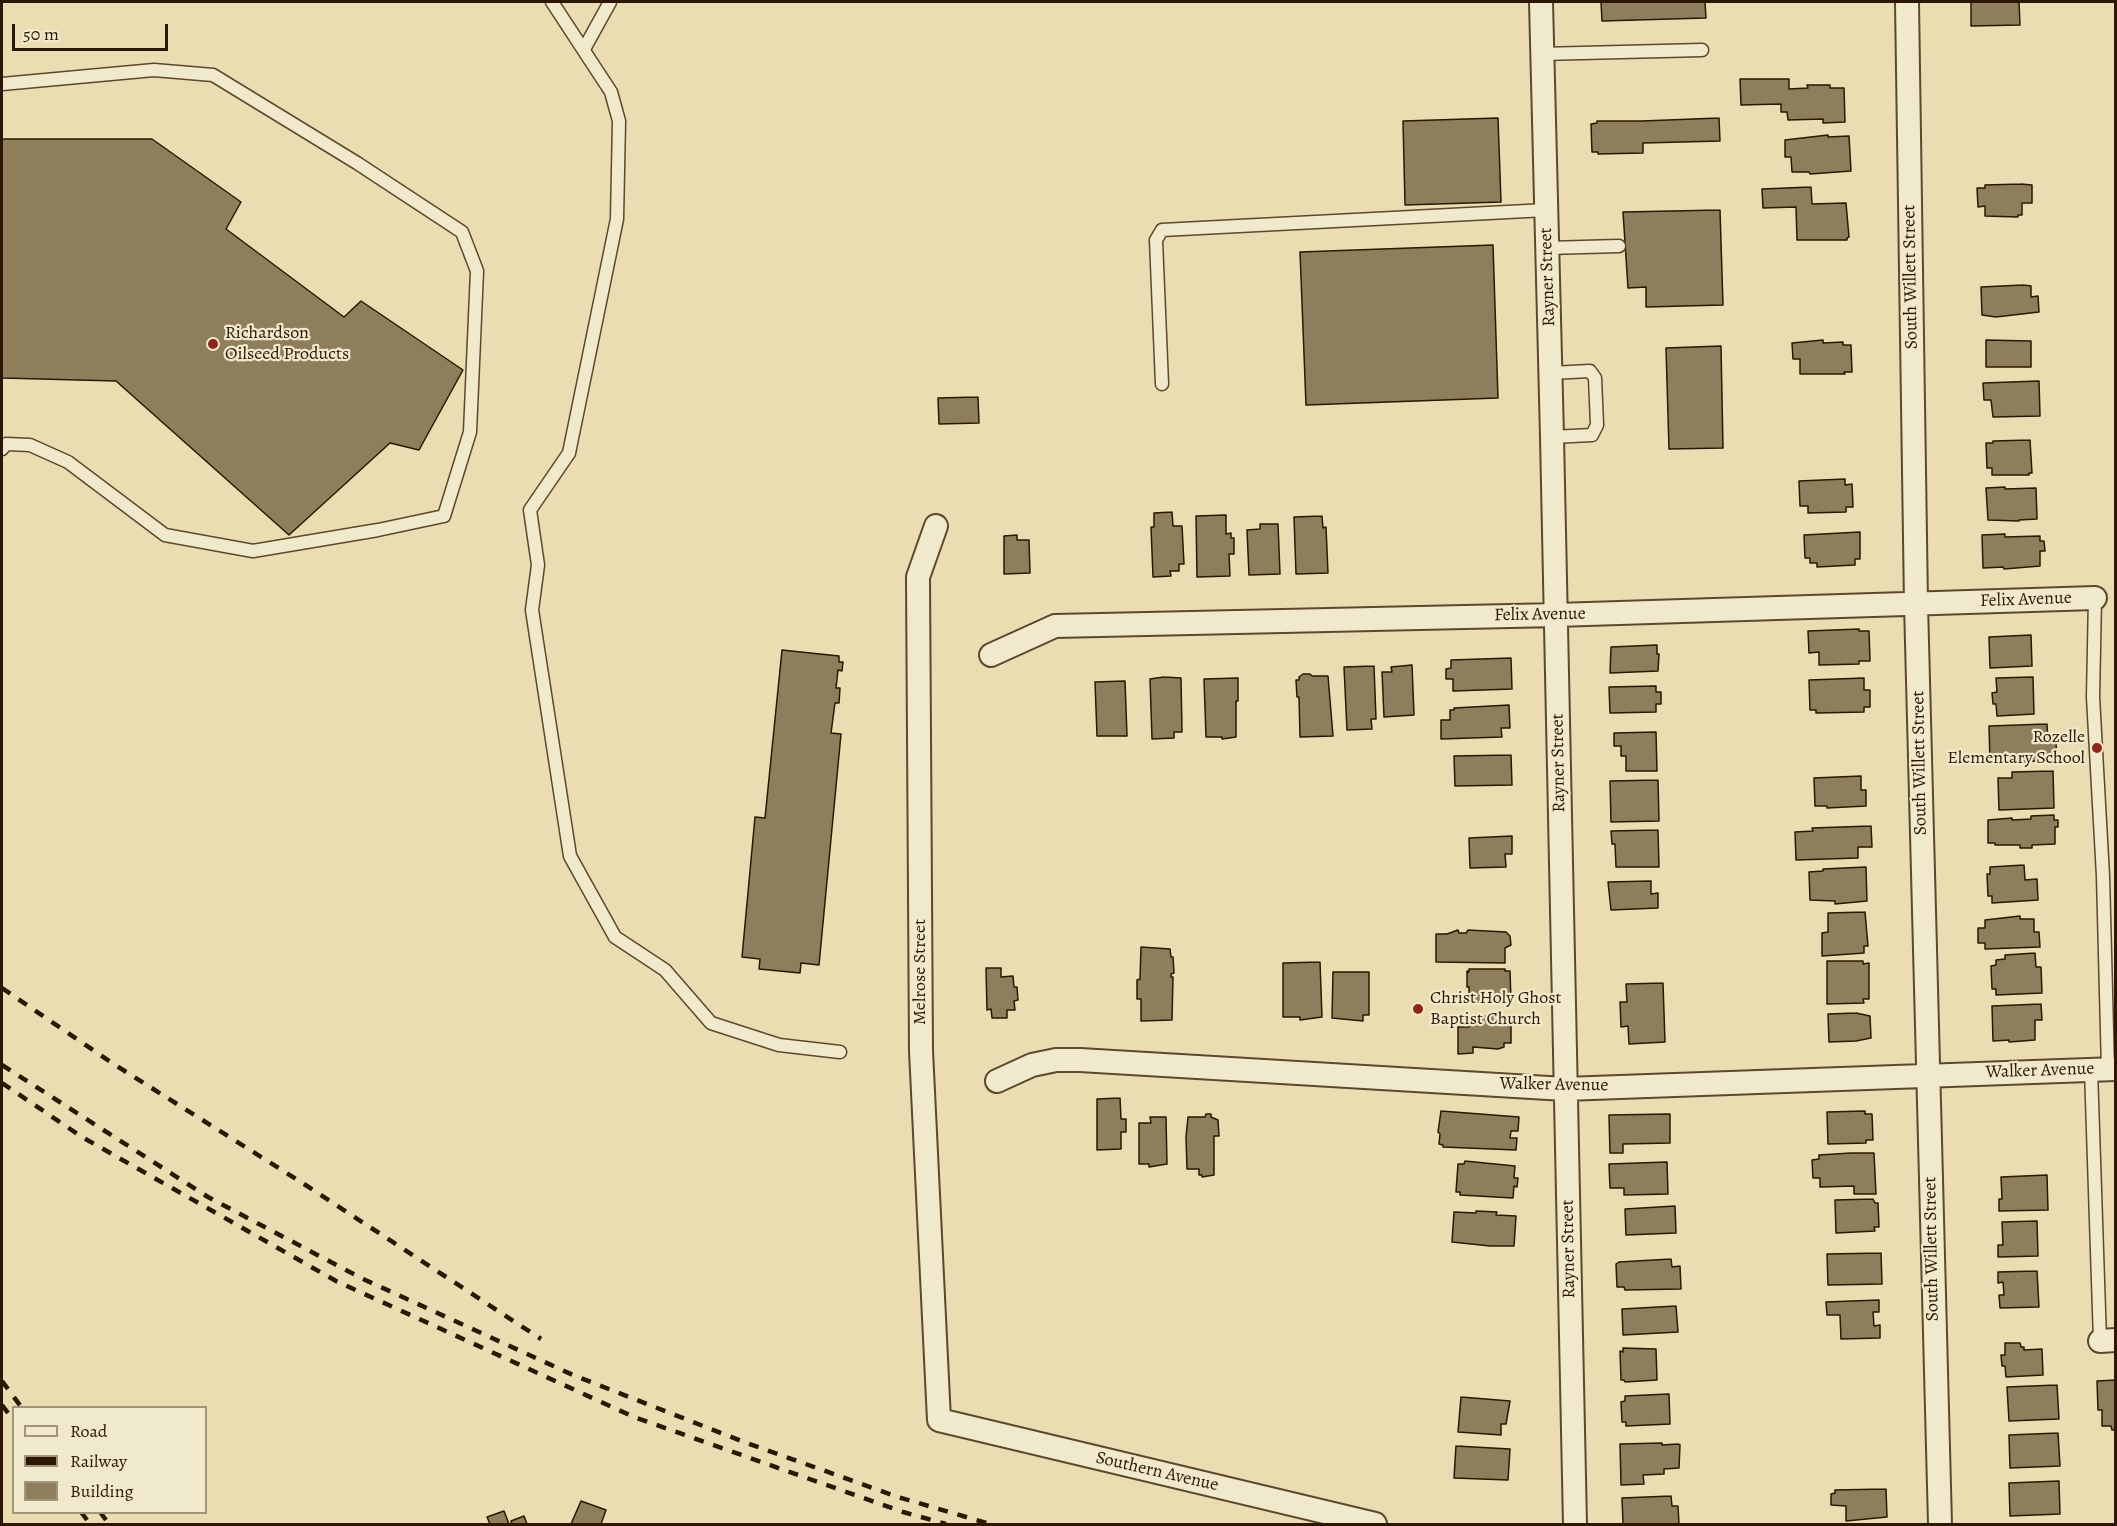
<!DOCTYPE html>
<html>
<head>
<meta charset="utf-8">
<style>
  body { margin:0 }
  #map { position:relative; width:2117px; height:1526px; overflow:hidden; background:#eaddb1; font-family:Alegreya,serif }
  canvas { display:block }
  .frame { position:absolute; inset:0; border:3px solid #2c1700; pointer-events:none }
  .legend { position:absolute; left:12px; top:1406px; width:195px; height:108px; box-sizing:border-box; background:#f1e9cc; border:2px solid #a2957a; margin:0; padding:8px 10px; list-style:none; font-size:18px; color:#2c1700 }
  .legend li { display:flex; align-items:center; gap:12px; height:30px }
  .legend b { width:30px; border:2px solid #a2957a }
  .scale { position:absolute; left:12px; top:24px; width:156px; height:27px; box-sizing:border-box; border:3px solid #2c1700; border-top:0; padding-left:8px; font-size:18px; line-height:21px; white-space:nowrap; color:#2c1700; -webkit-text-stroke:4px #f1e9cc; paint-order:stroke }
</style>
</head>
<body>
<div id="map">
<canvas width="2117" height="1526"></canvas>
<div class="frame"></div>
<ul class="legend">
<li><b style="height:8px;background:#f1e9cc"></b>Road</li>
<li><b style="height:8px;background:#2c1700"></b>Railway</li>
<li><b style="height:16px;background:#8f7e5c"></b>Building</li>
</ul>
<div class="scale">50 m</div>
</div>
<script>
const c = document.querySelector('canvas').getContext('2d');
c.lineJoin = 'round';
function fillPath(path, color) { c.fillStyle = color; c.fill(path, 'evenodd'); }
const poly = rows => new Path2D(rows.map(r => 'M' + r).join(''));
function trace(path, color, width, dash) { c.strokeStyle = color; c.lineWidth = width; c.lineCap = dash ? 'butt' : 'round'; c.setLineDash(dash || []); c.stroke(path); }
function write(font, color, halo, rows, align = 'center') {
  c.font = font + ' Alegreya,serif'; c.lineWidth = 4.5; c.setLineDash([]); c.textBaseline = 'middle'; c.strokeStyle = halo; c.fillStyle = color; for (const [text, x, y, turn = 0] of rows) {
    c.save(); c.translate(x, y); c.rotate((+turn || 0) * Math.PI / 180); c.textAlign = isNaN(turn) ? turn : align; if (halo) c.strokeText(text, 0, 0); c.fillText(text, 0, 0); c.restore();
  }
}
const building = poly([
  [1601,2,1705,2,1706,18,1602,21,1601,2],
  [1971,2,2019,2,2020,25,1971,26,1971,2],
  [1740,79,1789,79,1789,89,1808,88,1807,85,1830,85,1830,88,1844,88,1845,122,1823,123,1823,119,1788,120,1787,112,1781,112,1781,104,1741,105,1740,79],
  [1498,118,1501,202,1405,205,1403,121,1498,118],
  [1719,118,1720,141,1643,143,1643,153,1598,154,1598,152,1592,152,1591,124,1597,123,1597,121,1642,121,1719,118],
  [1828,135,1828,137,1849,136,1851,171,1810,174,1809,172,1792,172,1791,157,1785,157,1785,140,1828,135],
  [2,139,152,139,241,202,226,229,344,317,361,301,463,370,419,450,390,443,289,535,116,381,2,378,2,139],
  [2021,184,2032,185,2032,203,2022,203,2022,215,2018,215,2018,217,1985,216,1985,206,1978,207,1977,188,1985,188,1985,185,2021,184],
  [1811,187,1812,204,1846,203,1849,237,1847,238,1847,240,1797,240,1796,207,1763,208,1762,189,1811,187],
  [1720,210,1723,305,1646,307,1646,287,1628,288,1623,212,1720,210],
  [1493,245,1498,398,1306,405,1300,252,1493,245],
  [2023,285,2031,286,2031,297,2038,296,2039,312,1996,317,1982,315,1981,287,2023,285],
  [1823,340,1823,343,1843,342,1843,345,1851,345,1852,372,1844,372,1845,374,1800,374,1800,359,1793,359,1792,343,1823,340],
  [1986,340,2031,341,2031,367,1986,367,1986,340],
  [1721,346,1723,448,1669,449,1666,348,1721,346],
  [2039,381,2040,416,1993,417,1991,400,1984,400,1983,383,2039,381],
  [978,397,979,423,939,424,938,398,978,397],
  [2030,440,2032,473,2029,473,2029,475,1992,475,1992,468,1987,468,1986,443,1993,443,1993,441,2030,440],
  [1845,479,1845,485,1852,484,1853,507,1846,507,1846,512,1808,513,1808,506,1800,506,1799,481,1845,479],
  [2005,487,2005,489,2036,488,2037,519,2019,520,2019,521,1988,520,1986,488,2005,487],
  [1172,512,1173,526,1182,526,1184,564,1179,564,1179,571,1170,571,1171,576,1153,577,1151,527,1154,527,1154,513,1172,512],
  [1226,515,1226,534,1231,533,1231,538,1234,538,1234,554,1229,554,1230,576,1197,577,1196,516,1226,515],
  [1322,516,1323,528,1326,527,1328,573,1296,574,1294,517,1322,516],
  [1260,524,1278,524,1280,574,1249,575,1247,530,1260,529,1260,524],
  [1860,532,1860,559,1855,559,1855,565,1817,567,1817,563,1810,563,1810,558,1805,558,1804,535,1860,532],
  [2005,534,2005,537,2040,536,2040,541,2044,541,2045,551,2040,551,2040,566,2004,569,2003,567,1983,568,1982,535,2005,534],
  [1017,535,1017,540,1029,540,1030,573,1004,574,1004,536,1017,535],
  [1859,629,1859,631,1869,631,1870,661,1859,661,1859,664,1819,665,1819,652,1809,653,1808,631,1859,629],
  [2031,635,2032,666,1990,668,1989,637,2031,635],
  [1657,645,1657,654,1659,654,1658,671,1610,673,1611,647,1657,645],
  [782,650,839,656,839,662,843,662,842,671,838,670,836,688,840,688,839,703,835,703,831,733,841,734,819,965,801,963,800,973,759,969,760,959,742,957,755,817,765,818,782,650],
  [1511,658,1512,689,1453,691,1453,679,1446,679,1446,669,1451,668,1451,660,1511,658],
  [1412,665,1414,715,1384,717,1382,672,1392,672,1391,667,1412,665],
  [1374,666,1376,719,1371,719,1372,729,1347,730,1344,667,1374,666],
  [1303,674,1310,674,1312,676,1328,676,1333,736,1300,737,1299,697,1297,697,1296,680,1299,680,1299,677,1303,674],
  [1164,677,1181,678,1182,732,1174,732,1174,738,1152,739,1150,679,1164,677],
  [2033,677,2034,714,1997,716,1996,704,1993,704,1992,693,1997,692,1996,678,2033,677],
  [1238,678,1238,701,1236,701,1236,737,1222,739,1222,737,1206,737,1204,679,1238,678],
  [1864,678,1864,690,1870,690,1870,707,1864,707,1864,712,1816,713,1816,710,1810,710,1809,680,1864,678],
  [1125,681,1127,736,1097,736,1095,682,1125,681],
  [1656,686,1656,692,1661,692,1661,704,1656,704,1656,712,1610,713,1609,687,1656,686],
  [1509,705,1510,728,1501,728,1502,737,1441,739,1441,720,1450,720,1450,710,1454,710,1454,708,1509,705],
  [2047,724,2048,742,2056,742,2057,759,2011,763,2011,761,1990,762,1989,726,2047,724],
  [1656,732,1657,771,1626,771,1626,756,1621,756,1621,746,1614,746,1614,733,1656,732],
  [1511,755,1512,785,1455,786,1454,756,1511,755],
  [2053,771,2054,808,1999,810,1998,778,2012,778,2012,772,2053,771],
  [1861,776,1861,790,1866,790,1866,806,1827,808,1827,806,1815,806,1814,778,1861,776],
  [1658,780,1659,821,1611,822,1610,781,1658,780],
  [2054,815,2054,820,2058,820,2058,827,2055,827,2055,844,2032,845,2032,848,2020,848,2020,845,1995,845,1995,843,1988,843,1988,820,2012,818,2012,820,2031,819,2031,816,2054,815],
  [1871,826,1872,847,1858,847,1858,858,1796,860,1795,832,1813,831,1812,828,1871,826],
  [1658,830,1659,867,1616,867,1615,844,1612,844,1611,831,1658,830],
  [1512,836,1512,854,1505,854,1506,867,1470,868,1469,838,1512,836],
  [2024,865,2025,880,2037,879,2038,900,1992,903,1992,896,1988,896,1987,874,1990,874,1990,867,2024,865],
  [1866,867,1867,901,1835,904,1835,901,1810,900,1809,872,1823,871,1823,869,1866,867],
  [1651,881,1651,894,1658,893,1658,908,1611,910,1608,882,1651,881],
  [1865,912,1868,946,1864,946,1864,953,1822,956,1822,933,1828,932,1828,913,1865,912],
  [2020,916,2020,919,2034,919,2034,932,2039,932,2040,947,1985,949,1985,943,1978,943,1978,928,1985,928,1985,920,2020,916],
  [1458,930,1459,933,1466,933,1468,930,1506,932,1510,936,1511,945,1505,948,1505,963,1436,962,1436,934,1447,934,1458,930],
  [1141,947,1170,949,1171,957,1173,957,1174,973,1171,974,1171,977,1173,977,1172,1020,1141,1021,1141,999,1137,999,1137,980,1140,979,1141,947],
  [2035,953,2036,967,2041,967,2042,993,1996,995,1996,989,1992,989,1991,966,1996,965,1996,960,2005,959,2005,955,2035,953],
  [1827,961,1863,961,1863,964,1869,963,1869,999,1863,999,1864,1003,1827,1004,1827,961],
  [1320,962,1322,1017,1300,1020,1300,1017,1283,1017,1283,963,1320,962],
  [986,968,1001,968,1001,977,1013,976,1014,987,1017,987,1018,1000,1014,1001,1015,1010,1007,1010,1007,1018,992,1018,991,1009,987,1010,986,968],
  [1469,969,1505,969,1505,971,1510,971,1511,1000,1505,1000,1504,1002,1469,1002,1469,987,1467,987,1467,971,1469,972,1469,969],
  [1333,972,1369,972,1369,1015,1363,1015,1363,1021,1332,1018,1333,972],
  [1663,983,1665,1042,1629,1044,1628,1026,1621,1027,1620,1002,1627,1002,1626,984,1663,983],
  [2041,1004,2042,1020,2035,1020,2035,1040,2009,1042,2009,1040,1993,1041,1992,1006,2041,1004],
  [1856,1013,1870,1016,1871,1038,1856,1041,1829,1042,1828,1014,1856,1013],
  [1468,1016,1504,1016,1504,1020,1511,1020,1511,1043,1504,1043,1504,1047,1498,1049,1473,1047,1473,1053,1458,1054,1458,1027,1469,1027,1468,1016],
  [1120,1098,1121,1119,1126,1119,1126,1132,1121,1132,1121,1149,1097,1150,1097,1099,1120,1098],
  [1441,1111,1519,1117,1518,1131,1511,1131,1510,1138,1517,1138,1516,1150,1443,1147,1443,1145,1439,1144,1440,1134,1438,1132,1441,1111],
  [1865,1111,1865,1114,1872,1114,1873,1140,1866,1140,1866,1143,1828,1144,1827,1112,1865,1111],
  [1206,1114,1211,1114,1211,1117,1218,1120,1219,1136,1214,1136,1214,1175,1202,1177,1202,1175,1199,1175,1199,1169,1187,1169,1186,1137,1188,1117,1205,1117,1206,1114],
  [1670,1114,1670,1143,1623,1144,1623,1153,1610,1153,1609,1115,1670,1114],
  [1150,1117,1166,1117,1167,1164,1149,1167,1149,1164,1139,1164,1139,1123,1151,1123,1150,1117],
  [1851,1153,1874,1153,1876,1194,1854,1194,1854,1186,1820,1187,1820,1178,1813,1178,1812,1160,1819,1159,1819,1155,1851,1153],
  [1465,1161,1515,1166,1514,1178,1518,1178,1517,1187,1514,1186,1513,1198,1460,1195,1460,1192,1456,1192,1458,1164,1464,1164,1465,1161],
  [1667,1162,1668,1194,1624,1195,1624,1188,1610,1188,1609,1164,1667,1162],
  [2047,1175,2048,1210,1999,1211,1999,1199,2002,1199,2001,1177,2047,1175],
  [1873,1199,1875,1203,1878,1203,1879,1227,1874,1227,1875,1231,1836,1233,1835,1200,1873,1199],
  [1675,1206,1676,1233,1626,1235,1625,1209,1675,1206],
  [1476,1211,1497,1212,1496,1215,1516,1216,1514,1246,1490,1246,1452,1242,1454,1212,1476,1213,1476,1211],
  [2037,1221,2038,1256,1998,1257,1998,1245,2003,1245,2002,1222,2037,1221],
  [1881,1253,1882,1284,1828,1285,1827,1254,1881,1253],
  [1671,1259,1672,1267,1680,1266,1681,1289,1625,1290,1624,1287,1617,1287,1616,1264,1619,1262,1671,1259],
  [2037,1271,2039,1307,2000,1308,1999,1295,2004,1295,2003,1282,1998,1283,1998,1272,2037,1271],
  [1879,1300,1879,1312,1873,1312,1874,1326,1880,1325,1880,1338,1841,1339,1840,1315,1827,1315,1826,1302,1879,1300],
  [1676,1306,1678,1332,1623,1335,1622,1309,1676,1306],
  [2005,1343,2020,1343,2021,1347,2024,1347,2024,1350,2042,1349,2043,1375,2006,1377,2005,1366,2002,1366,2001,1355,2005,1355,2005,1343],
  [1623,1348,1656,1349,1657,1380,1625,1382,1624,1380,1621,1380,1620,1351,1623,1352,1623,1348],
  [2116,1380,2116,1430,2112,1430,2111,1426,2102,1426,2102,1410,2098,1410,2097,1381,2116,1380],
  [2057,1385,2059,1419,2009,1421,2007,1387,2057,1385],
  [1669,1394,1670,1424,1626,1426,1626,1422,1622,1422,1621,1402,1625,1401,1625,1396,1669,1394],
  [1461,1397,1510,1401,1506,1424,1501,1424,1501,1435,1458,1432,1461,1397],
  [2058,1433,2060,1466,2010,1468,2009,1435,2058,1433],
  [1662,1443,1662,1445,1678,1444,1680,1445,1679,1468,1664,1469,1664,1474,1643,1475,1644,1484,1621,1485,1620,1444,1662,1443],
  [1456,1446,1510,1449,1508,1480,1454,1478,1456,1446],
  [2059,1481,2060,1514,2010,1516,2009,1483,2059,1481],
  [1886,1489,1887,1517,1846,1521,1846,1506,1831,1505,1831,1494,1835,1493,1835,1490,1886,1489],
  [1671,1496,1672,1506,1678,1506,1679,1524,1623,1524,1622,1498,1671,1496],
  [581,1501,606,1510,601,1524,571,1524,581,1501],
  [504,1511,509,1524,490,1524,487,1517,504,1511],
  [524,1516,527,1524,512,1524,511,1521,524,1516]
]);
fillPath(building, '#8f7e5c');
trace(building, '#2c1700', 1.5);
const service = poly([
  [552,2,611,92,619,121,617,219,569,453,530,510,538,565,532,610,570,856,615,937,665,970,711,1023,779,1045,840,1052],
  [584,49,610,2],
  [1541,54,1702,50],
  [2,84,154,70,213,75,357,163,462,232,477,271,470,432,444,516,378,530,253,551,165,535,68,462,30,445,6,444,2,449],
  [1547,248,1619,246],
  [1551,373,1590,371,1595,378,1597,425,1592,435,1552,437],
  [1162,384,1156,240,1162,230,1546,210],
  [2095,598,2093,697,2103,876,2108,1070],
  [2091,1070,2100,1341]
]);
const minor = poly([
  [1541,2,1552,437,1575,1524],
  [1907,2,1916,604,1940,1524],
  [936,526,918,577,921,1051,939,1420,1375,1524],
  [991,655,1055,626,1556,615,2095,598],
  [997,1081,1032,1065,1056,1060,1080,1060,1565,1089,2116,1069],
  [2100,1341,2116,1340]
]);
trace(service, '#5c482c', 15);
trace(minor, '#5c482c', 26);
trace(service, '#f1e9cc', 12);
trace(minor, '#f1e9cc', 22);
trace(poly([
  [2,988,112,1063,304,1184,541,1339],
  [2,1065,208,1197,361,1278,573,1375,744,1442,898,1497,990,1524],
  [2,1083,82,1137,336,1281,634,1417,903,1512,946,1524],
  [2,1381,22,1408],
  [2,1405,14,1421],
  [81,1512,90,1524],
  [100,1512,109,1524]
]), '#2c1700', 4.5, [10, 10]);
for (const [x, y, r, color] of [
  [213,344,6,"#8f2418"],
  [2097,748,6,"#8f2418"],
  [1418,1009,6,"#8f2418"]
]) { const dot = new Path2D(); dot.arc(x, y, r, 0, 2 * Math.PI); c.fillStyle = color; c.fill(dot); trace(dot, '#f1e9cc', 2); }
write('18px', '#2c1700', '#f1e9cc', [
  ["Rayner Street",1548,277,-92],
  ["South Willett Street",1911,277,-91],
  ["Felix Avenue",2026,600,-2],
  ["Felix Avenue",1540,615,-1],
  ["Rayner Street",1559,763,-91],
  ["South Willett Street",1920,763,-91],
  ["Melrose Street",921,972,-90],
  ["Walker Avenue",2040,1071,-2],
  ["Walker Avenue",1554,1085,1],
  ["Rayner Street",1569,1249,-91],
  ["South Willett Street",1932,1249,-91],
  ["Southern Avenue",1157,1472,13]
]);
write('18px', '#2c1700', '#f1e9cc', [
  ["Richardson",225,334],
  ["Oilseed Products",225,355],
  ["Rozelle",2085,738,"right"],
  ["Elementary School",2085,759,"right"],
  ["Christ Holy Ghost",1430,999],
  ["Baptist Church",1430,1020]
], 'left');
</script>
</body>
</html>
